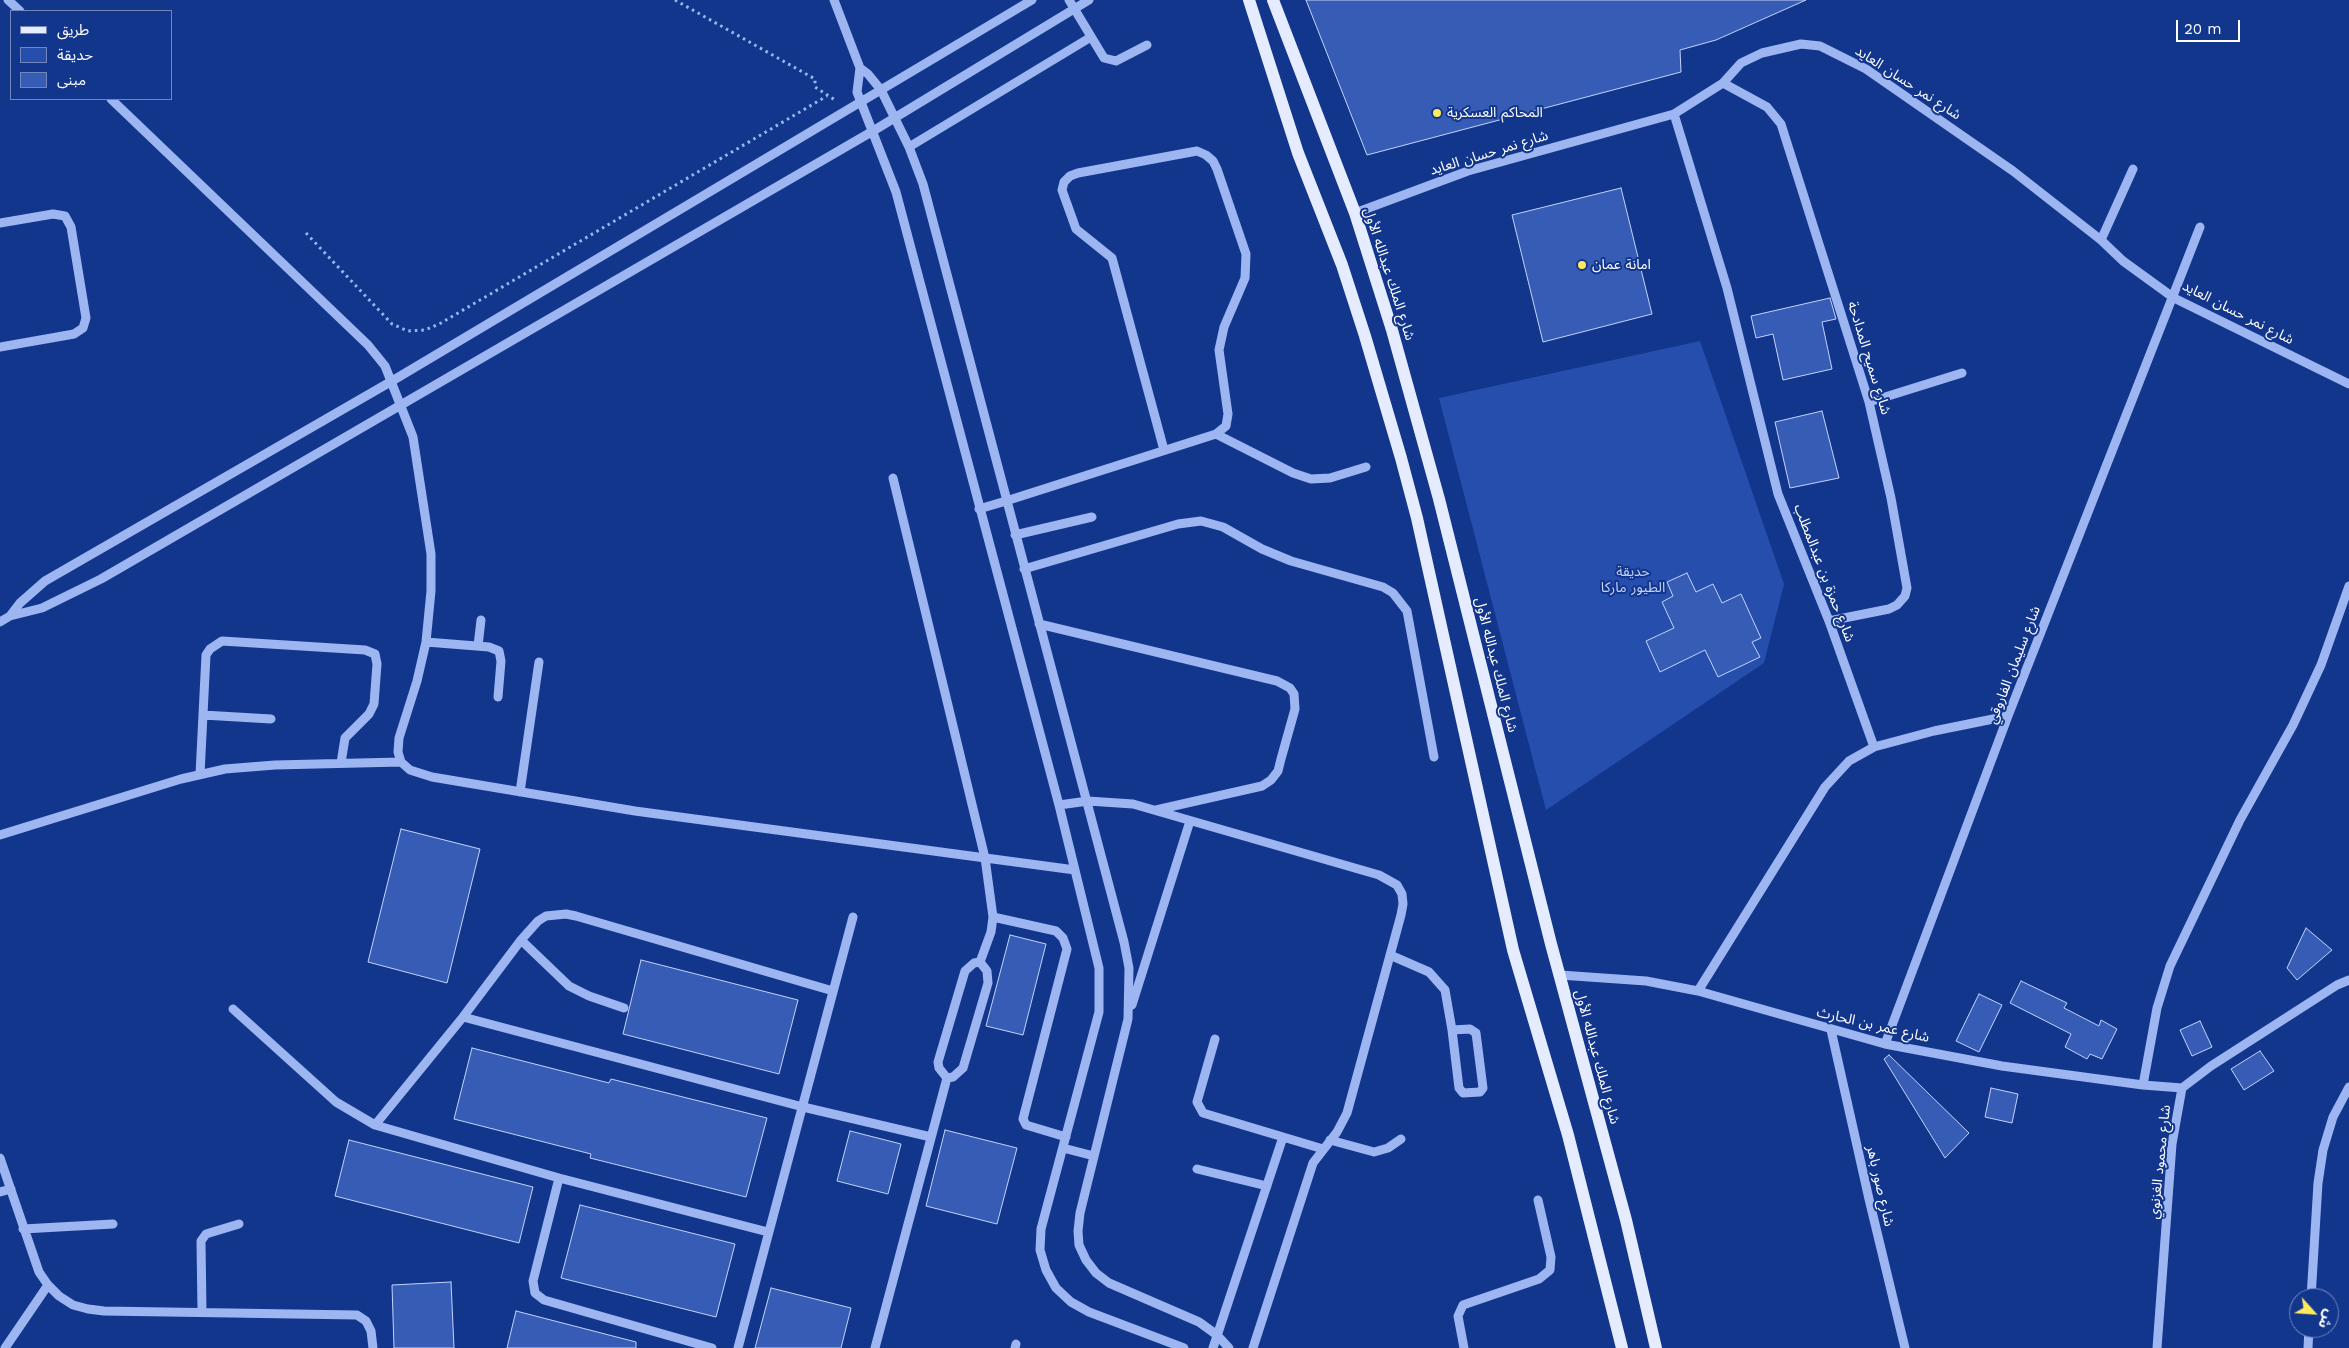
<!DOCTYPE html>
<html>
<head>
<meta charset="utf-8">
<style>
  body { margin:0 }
  #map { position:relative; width:2349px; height:1348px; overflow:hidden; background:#13368d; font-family:"Work Sans","Noto Sans Arabic",sans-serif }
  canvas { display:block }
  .legend { position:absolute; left:10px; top:10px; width:162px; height:90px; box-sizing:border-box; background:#13368d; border:1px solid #7186bb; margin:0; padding:6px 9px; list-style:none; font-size:15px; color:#fff }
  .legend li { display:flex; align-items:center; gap:10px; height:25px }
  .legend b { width:25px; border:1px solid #7186bb }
  .north { position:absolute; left:2289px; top:1288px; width:50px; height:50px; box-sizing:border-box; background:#13368d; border:1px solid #7186bb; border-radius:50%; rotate:116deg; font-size:14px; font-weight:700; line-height:20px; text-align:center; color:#fff }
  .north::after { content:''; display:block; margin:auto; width:18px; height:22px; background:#ffe95c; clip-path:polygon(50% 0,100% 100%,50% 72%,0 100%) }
  .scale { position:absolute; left:2176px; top:20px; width:64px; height:22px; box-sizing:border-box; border:2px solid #fff; border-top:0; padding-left:6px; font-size:15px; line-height:18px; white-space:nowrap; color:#fff; -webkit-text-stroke:4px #13368d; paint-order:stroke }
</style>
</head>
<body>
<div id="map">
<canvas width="2349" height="1348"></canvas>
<ul class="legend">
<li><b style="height:6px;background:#e6ecff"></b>طريق</li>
<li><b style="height:14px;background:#254ead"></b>حديقة</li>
<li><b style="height:14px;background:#375cb5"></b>مبنى</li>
</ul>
<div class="north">ش</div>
<div class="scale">20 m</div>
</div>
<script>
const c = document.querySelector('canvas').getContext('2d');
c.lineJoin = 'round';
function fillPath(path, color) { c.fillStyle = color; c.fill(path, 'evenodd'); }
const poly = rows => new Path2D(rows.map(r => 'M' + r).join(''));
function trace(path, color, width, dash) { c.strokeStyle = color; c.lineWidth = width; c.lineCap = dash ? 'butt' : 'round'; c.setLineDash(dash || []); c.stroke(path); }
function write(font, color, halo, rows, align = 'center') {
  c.font = font + ' "Work Sans","Noto Sans Arabic",sans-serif'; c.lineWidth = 4; c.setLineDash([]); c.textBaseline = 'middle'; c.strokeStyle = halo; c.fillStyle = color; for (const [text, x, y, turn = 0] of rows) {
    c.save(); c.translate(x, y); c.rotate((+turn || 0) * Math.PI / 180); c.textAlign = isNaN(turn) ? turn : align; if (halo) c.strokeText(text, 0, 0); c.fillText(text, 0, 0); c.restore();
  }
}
fillPath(poly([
  [1700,341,1784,584,1764,663,1546,810,1439,398]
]), '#254ead');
const building = poly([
  [1306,0,1806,0,1716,40,1680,50,1681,72,1367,155,1306,0],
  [1621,188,1652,314,1543,342,1512,215,1621,188],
  [1830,298,1836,319,1822,322,1832,369,1783,380,1773,334,1756,338,1751,316,1830,298],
  [1822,411,1839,478,1790,488,1775,422,1822,411],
  [1687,573,1696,592,1713,584,1722,603,1741,594,1761,638,1752,642,1760,657,1718,677,1705,650,1660,672,1646,641,1674,628,1662,602,1673,596,1667,582,1687,573],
  [401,829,480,849,447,983,368,962,401,829],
  [2306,928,2332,950,2297,980,2287,968,2306,928],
  [1010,935,1046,944,1023,1035,986,1026,1010,935],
  [641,960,798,1000,779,1074,623,1034,641,960],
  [2021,981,2067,1003,2064,1008,2099,1026,2101,1020,2117,1029,2102,1059,2090,1054,2087,1059,2065,1047,2071,1034,2010,1003,2021,981],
  [1979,994,2002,1005,1979,1052,1956,1041,1979,994],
  [2200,1021,2212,1047,2192,1056,2180,1030,2200,1021],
  [472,1048,609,1083,611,1079,767,1118,746,1197,590,1158,591,1154,454,1119,472,1048],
  [2260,1051,2274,1071,2244,1090,2231,1069,2260,1051],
  [1889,1055,1969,1133,1945,1158,1884,1059,1889,1055],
  [1991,1088,2018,1094,2012,1123,1985,1117,1991,1088],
  [945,1130,1017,1148,997,1224,926,1206,945,1130],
  [850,1131,901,1144,888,1194,837,1181,850,1131],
  [349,1140,533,1187,519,1243,335,1196,349,1140],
  [580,1205,735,1244,716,1317,561,1278,580,1205],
  [451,1282,454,1348,394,1348,392,1285,451,1282],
  [771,1288,851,1308,841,1348,755,1348,771,1288],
  [516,1311,636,1342,636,1348,507,1348,516,1311]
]);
fillPath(building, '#375cb5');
trace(building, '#c3d4fc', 1);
trace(poly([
  [675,0,815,79,815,87,835,100],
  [306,233,392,324,408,331,425,330,441,323,827,96]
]), '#9db6f1', 3, [2.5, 4]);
trace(poly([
  [8,0,20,11],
  [834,0,860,68,868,74,881,90,909,147,923,184,1124,942,1129,968,1128,1019,1080,1213,1078,1231,1079,1245,1086,1260,1096,1273,1109,1283,1199,1322,1217,1335,1229,1348],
  [1069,0,1104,58,1116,61,1147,45],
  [860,68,857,92,896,192,1059,805,1099,968,1099,1012,1041,1229,1040,1250,1046,1270,1056,1288,1071,1302,1089,1312,1184,1348],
  [1723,83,1767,107,1781,124,1869,402,1891,498,1907,588,1905,596,1897,605,1889,609,1829,621],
  [111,99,368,345,385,366,413,437,431,554,431,591,426,642,417,681,399,738,398,752,401,762,410,770,432,777,635,811,1075,870],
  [1674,114,1727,288,1778,494,1829,621,1874,747],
  [909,147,1091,37],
  [1355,213,1468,171,1674,114,1723,83,1741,63,1762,53,1801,44,1820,46,1866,69,2013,171,2101,240,2123,261,2174,298,2349,384],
  [0,223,53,214,65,216,71,227,86,318,83,328,74,334,0,347],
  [2101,240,2133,169],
  [1869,402,1962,373],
  [1216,434,1293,473,1311,479,1330,478,1366,467],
  [893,478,985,858,993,917,991,932,980,962],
  [979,509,1006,501,1216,434,1226,426,1228,414,1219,350,1224,327,1245,278,1246,254,1217,169,1213,161,1206,155,1197,151,1078,173,1070,176,1064,182,1062,190,1076,229,1112,258,1164,450],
  [1015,535,1092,517],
  [1024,569,1178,524,1201,521,1223,527,1262,549,1291,561,1383,587,1393,593,1407,611,1434,757],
  [10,616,42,608,101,579,873,131,1089,0],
  [0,622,10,616,20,603,45,581,392,381,1032,0],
  [1039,624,1277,681,1290,688,1294,694,1295,709,1281,759,1278,771,1271,780,1262,786,1156,810],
  [426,642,489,647,499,651,501,661,498,697],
  [478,646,481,620],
  [203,715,271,719],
  [200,774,206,655,210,649,222,641,365,650,375,654,377,664,374,704,369,714,345,738,341,763],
  [520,792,539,662],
  [1059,805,1088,801,1133,804,1379,875,1397,885,1402,894,1403,904,1401,915,1347,1113,1337,1132,1313,1163,1253,1348],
  [0,835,181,779,225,769,275,765,401,762],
  [993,917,1056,931,1063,938,1067,949,1023,1119,1026,1125,1066,1137],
  [521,940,569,986,589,996,624,1008],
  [1390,955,1429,972,1445,990,1452,1030,1459,1088,1463,1093,1480,1092,1483,1088,1476,1033,1470,1029,1452,1030],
  [1560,975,1646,981,1698,991,1885,1044,2002,1066,2143,1085,2182,1088],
  [1698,991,1825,787,1849,761,1874,747,1934,731,2008,716],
  [1132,1005,1190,821],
  [233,1009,336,1102,375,1125,559,1178,768,1232],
  [463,1017,803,1107,931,1137],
  [1831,1030,1869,1199,1905,1348],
  [1215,1039,1197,1102,1203,1113,1323,1149],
  [1885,1044,2008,716,2200,227],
  [947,1078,953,1077,963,1068,988,983,987,971,980,962],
  [947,1078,939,1068,938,1062,965,971,974,963,980,962],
  [2143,1085,2157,1008,2170,966,2240,820,2293,725,2321,665,2349,586],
  [375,1125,463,1017,521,940,538,921,546,916,566,914,576,916,833,991],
  [1330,1140,1374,1152,1388,1148,1401,1139],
  [1063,1148,1094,1156],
  [0,1158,39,1272,48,1285,59,1296,73,1305,88,1309,104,1311,357,1315,366,1321,371,1331,373,1348],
  [1197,1169,1267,1186],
  [559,1178,533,1281,535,1293,544,1300,712,1348],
  [0,1192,11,1189],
  [23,1229,113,1224],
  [2311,1298,2318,1183,2323,1150,2333,1117,2349,1087],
  [202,1312,201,1241,206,1234,239,1224],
  [5,1348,48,1285],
  [738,1348,853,917],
  [875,1348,947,1078],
  [1015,1348,1016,1344],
  [1213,1348,1283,1137],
  [1464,1348,1458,1316,1463,1305,1539,1279,1550,1270,1551,1257,1538,1200],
  [2157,1348,2172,1144,2182,1088,2211,1066,2337,985,2349,980],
  [2308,1348,2309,1328]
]), '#9db6f1', 9);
trace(poly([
  [1249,0,1298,153,1342,265,1365,336,1401,458,1417,518,1513,950,1568,1135,1622,1348],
  [1273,0,1355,213,1392,330,1439,499,1551,944,1626,1220,1656,1348]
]), '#e6ecff', 12);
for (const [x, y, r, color] of [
  [1437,113,5,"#ffe95c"],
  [1582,265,5,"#ffe95c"]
]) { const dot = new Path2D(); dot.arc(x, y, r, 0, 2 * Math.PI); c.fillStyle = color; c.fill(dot); trace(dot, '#13368d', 2); }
write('14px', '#fff', '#13368d', [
  ["شارع نمر حسان العايد",1908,83,33],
  ["شارع نمر حسان العايد",1489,153,-17],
  ["شارع الملك عبدالله الأول",1389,274,72],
  ["شارع نمر حسان العايد",2238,313,27],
  ["شارع سميح المدادحة",1869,358,73],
  ["شارع حمزة بن عبدالمطلب",1824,573,69],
  ["شارع الملك عبدالله الأول",1496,665,76],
  ["شارع سليمان الفاروقي",2014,665,-69],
  ["شارع عمر بن الحارث",1873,1025,13],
  ["شارع الملك عبدالله الأول",1597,1057,75],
  ["شارع محمود الغزنوي",2160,1162,-84],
  ["شارع صور باهر",1880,1186,77]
]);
write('14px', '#fff', '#13368d', [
  ["المحاكم العسكرية",1447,113],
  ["امانة عمان",1592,265]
], 'left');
write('14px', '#c3d4fc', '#13368d', [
  ["حديقة",1633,572],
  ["الطيور ماركا",1633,588]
]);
</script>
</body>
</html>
